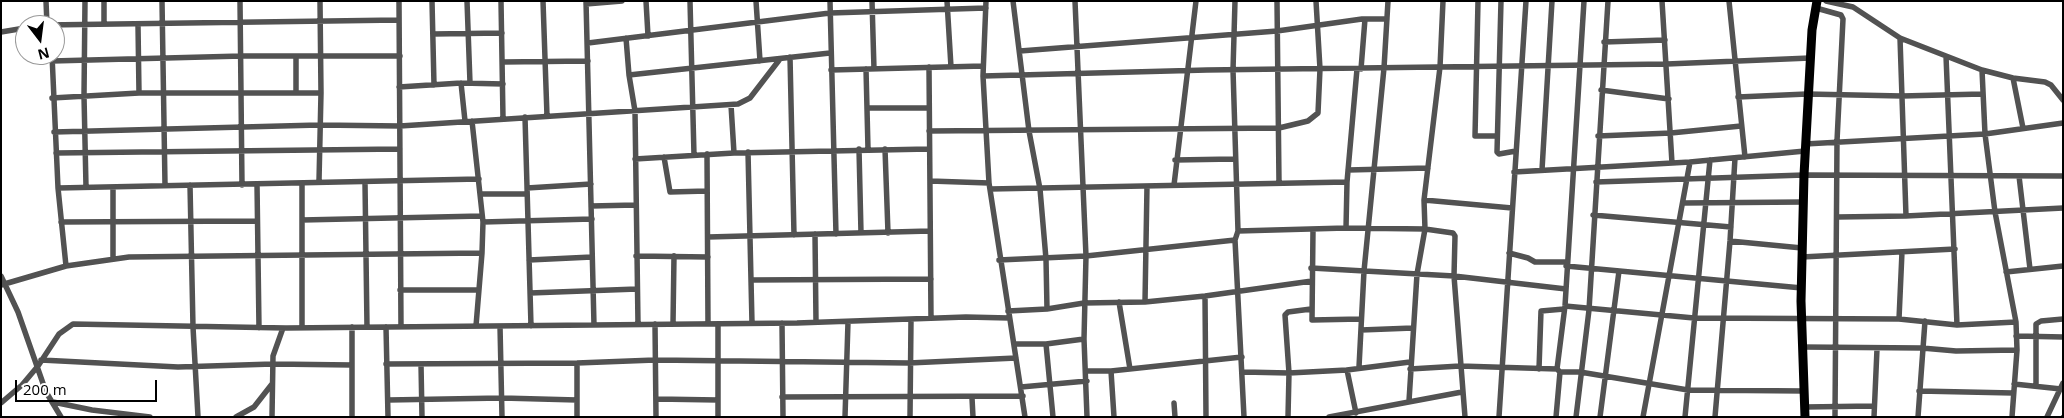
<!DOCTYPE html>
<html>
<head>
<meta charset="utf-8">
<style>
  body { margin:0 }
  #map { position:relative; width:2064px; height:418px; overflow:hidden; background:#fff; font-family:"Open Sans",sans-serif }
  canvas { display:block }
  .frame { position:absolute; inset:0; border:2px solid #000; pointer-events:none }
  .north { position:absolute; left:15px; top:15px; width:50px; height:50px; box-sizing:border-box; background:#fff; border:1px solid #999; border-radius:50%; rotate:165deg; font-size:14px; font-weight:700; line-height:20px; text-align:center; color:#000 }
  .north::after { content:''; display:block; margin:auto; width:18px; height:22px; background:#000; clip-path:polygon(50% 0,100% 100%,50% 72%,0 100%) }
  .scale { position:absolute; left:15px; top:380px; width:142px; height:22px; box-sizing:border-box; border:2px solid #000; border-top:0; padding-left:6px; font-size:15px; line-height:18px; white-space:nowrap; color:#000; -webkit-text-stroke:4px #fff; paint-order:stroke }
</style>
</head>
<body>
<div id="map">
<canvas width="2064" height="418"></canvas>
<div class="frame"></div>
<div class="north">N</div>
<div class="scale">200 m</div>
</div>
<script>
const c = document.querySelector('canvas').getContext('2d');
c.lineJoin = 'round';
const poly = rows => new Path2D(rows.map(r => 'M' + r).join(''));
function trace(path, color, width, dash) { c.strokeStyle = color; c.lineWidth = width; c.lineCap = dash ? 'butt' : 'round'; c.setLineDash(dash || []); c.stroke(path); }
trace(poly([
  [46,1,47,25],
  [85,1,84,96,86,187],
  [162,1,165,185],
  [240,1,242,185],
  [399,1,401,326],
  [432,1,434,85],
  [467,1,470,83],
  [501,1,503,118],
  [543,1,547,116],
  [586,1,594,325],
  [646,1,648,36],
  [690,1,694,155],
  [756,1,760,61],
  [830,1,836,234],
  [872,1,874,69],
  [947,1,951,67],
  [986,1,983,76,989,183,1025,417],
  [1013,1,1029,131,1040,189,1046,259,1047,309],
  [1075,1,1086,256,1084,339,1087,417],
  [1235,1,1233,70,1238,231,1235,240,1244,417],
  [1277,1,1279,183],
  [1478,1,1475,136,1496,136],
  [1501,1,1497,152,1499,154,1516,151],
  [1662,1,1672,163],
  [1729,1,1745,157],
  [1826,1,1853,7,1900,38,1982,70,2013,78,2045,82,2051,85,2063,100],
  [586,4,622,1],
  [1816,8,1841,15,1843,19,1837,141,1835,417],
  [104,24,104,1],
  [46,25,399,20],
  [138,25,139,93],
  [1,32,25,28],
  [433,34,502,33],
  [626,38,629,75,635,111,638,324],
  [1900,38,1906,216],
  [1604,42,1665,40],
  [588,43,830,13,986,8],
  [1020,51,1277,31,1362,19,1387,19],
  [52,55,58,188,66,266],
  [1946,56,1957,325],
  [790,57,794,235],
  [52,61,242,56,400,56],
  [503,62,588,61],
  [929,67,931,318],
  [866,69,868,149],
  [1361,69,1365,19],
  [831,70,983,66],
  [1982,70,1985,134,1995,212,2016,322,2017,350,2012,417],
  [629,75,830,53],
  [983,76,1207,70,1667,64,1810,58],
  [2013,78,2023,128],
  [461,83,465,121],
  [399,87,461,83,503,84],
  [1601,90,1669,99],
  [296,93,296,56],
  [1738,97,1807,94,1902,96,1982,94],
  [52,98,139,93,321,93],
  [731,105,734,153],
  [867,108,929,108],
  [525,117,531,326],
  [472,121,483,222,482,253,476,326],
  [929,131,1279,128,1308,121,1318,113,1320,69,1316,1],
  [54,132,319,125,400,126,738,104,750,98,780,59],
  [1598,136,1671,133,1741,126],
  [1805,144,1985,134,2063,123],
  [859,149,861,233],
  [885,149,888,233],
  [748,152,752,323],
  [56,153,400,149],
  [707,154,708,324],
  [664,157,670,192,707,191],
  [635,159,734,153,929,149],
  [1175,160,1234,159],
  [1348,170,1428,168],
  [1542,170,1552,1],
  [1514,172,1690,162,1805,151],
  [2019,176,2030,269],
  [319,181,321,93,320,1],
  [930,181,989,183],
  [1596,182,1804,175,2063,176],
  [365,183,367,327],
  [257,184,259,328],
  [190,185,193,327,198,417],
  [1174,185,1196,1],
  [58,188,479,179],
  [527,188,591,184],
  [990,189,1347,182],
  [481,194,527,194],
  [1424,200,1512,208],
  [1683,203,1804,202],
  [591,206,636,205],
  [1593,215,1731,227],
  [1837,217,1906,216,2063,208],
  [302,220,482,216],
  [61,222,257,221],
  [483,222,592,219],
  [1346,228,1347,182,1357,69],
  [1313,230,1312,320,1361,319],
  [1238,231,1346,228,1425,229,1453,233,1455,236,1454,276,1465,417],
  [815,234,816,322],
  [708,237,930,231],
  [1730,241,1802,248],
  [1509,253,1528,258,1535,262,1566,262],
  [636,256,708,257],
  [1802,257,1955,249],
  [113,259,113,187],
  [529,260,592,257],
  [999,260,1086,256,1235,240],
  [1566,266,1802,288],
  [1311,268,1454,276,1566,289],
  [2006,272,2063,266],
  [1,276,18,312,46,392,61,417],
  [751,280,931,279],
  [1,285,66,266,129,257,482,253],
  [400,290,478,290],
  [530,293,637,289],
  [1205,296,1206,417],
  [1119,302,1130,369],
  [1145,302,1147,186],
  [1565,306,1694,318,1899,319,1957,325,2016,322],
  [1008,311,1047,309,1084,303,1145,302,1205,296,1312,281],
  [1899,319,1902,252],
  [782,323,783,417],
  [655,324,656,417],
  [673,324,674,256],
  [500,326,502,417],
  [352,327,352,417],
  [386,327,388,417],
  [302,328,302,184],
  [1361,330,1413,328],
  [2016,336,2063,337],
  [1014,344,1046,344,1084,339],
  [1046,344,1053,417],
  [1802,347,1922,348,1956,351,2017,350],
  [41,360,178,367,273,364,352,365],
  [577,363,577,417],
  [386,364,577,363,655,360,909,363,1016,358],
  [421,364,422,417],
  [1359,367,1364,271,1384,68,1388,1],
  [1410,369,1460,366,1557,369,1560,372,1580,372,1688,390,1804,391],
  [1539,369,1541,311,1564,309],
  [1557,369,1565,306,1584,1],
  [1347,370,1356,413],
  [1087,371,1111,371,1242,357],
  [1111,371,1114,417],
  [1243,372,1289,373,1347,370,1410,362],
  [2014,384,2061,389],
  [2036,386,2036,324,2041,321,2063,319],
  [1021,387,1087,381],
  [1919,391,2013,393],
  [782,397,1023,396],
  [972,398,973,417],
  [656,399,718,400],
  [388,400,502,398,577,400],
  [1409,401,1417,274,1425,229,1424,200,1440,67,1443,1],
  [53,402,92,410,150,417],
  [1,403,22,385,38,366,59,334,73,324,286,328,797,323,966,317,1009,318],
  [1174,403,1175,417],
  [1805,407,1874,406],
  [236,417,254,407,272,384],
  [272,417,273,356,283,328],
  [718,417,718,324],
  [845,417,848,322],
  [910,417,911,320],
  [1288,417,1289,373,1285,315,1288,312,1311,309],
  [1329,417,1462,392],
  [1499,417,1526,1],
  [1556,417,1560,372],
  [1576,417,1589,310,1608,1],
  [1600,417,1619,271],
  [1643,417,1690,162],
  [1685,417,1710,160],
  [1715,417,1730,241,1735,158],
  [1874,417,1877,349],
  [1918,417,1925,321],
  [2047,417,2063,383]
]), '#525252', 5.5);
trace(poly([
  [1805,417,1801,301,1804,175,1812,30,1817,1]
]), '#000', 9);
const rail = poly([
  [2062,417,2063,416]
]);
trace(rail, '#000', 3);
trace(rail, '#fff', 1, [4]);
</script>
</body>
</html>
